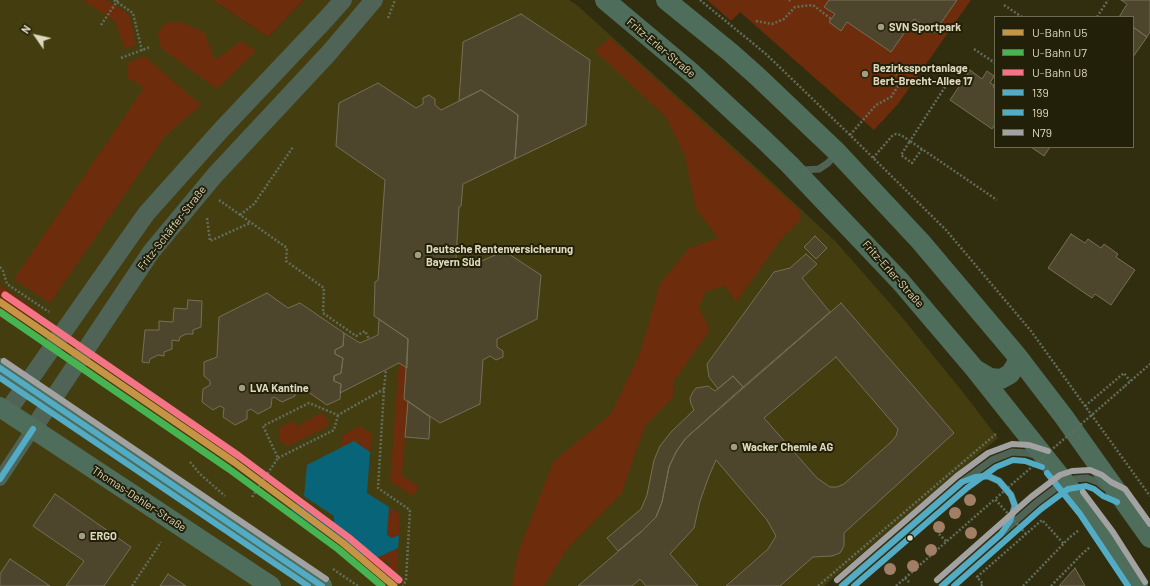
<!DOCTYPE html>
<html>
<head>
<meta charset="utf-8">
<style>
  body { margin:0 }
  #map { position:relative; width:1150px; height:586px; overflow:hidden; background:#312d0f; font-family:Barlow,sans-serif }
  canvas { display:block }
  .legend { position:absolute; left:994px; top:16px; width:140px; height:132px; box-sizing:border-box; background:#23200a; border:1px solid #6d6a52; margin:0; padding:5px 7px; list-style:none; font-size:12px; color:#ddd9be }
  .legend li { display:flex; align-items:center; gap:8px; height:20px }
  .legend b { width:20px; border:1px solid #6d6a52 }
  .north { position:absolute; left:16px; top:16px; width:40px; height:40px; -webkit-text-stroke:3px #23200a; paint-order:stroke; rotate:304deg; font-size:11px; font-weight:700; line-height:16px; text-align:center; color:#ddd9be }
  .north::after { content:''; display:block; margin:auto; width:14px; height:18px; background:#ddd9be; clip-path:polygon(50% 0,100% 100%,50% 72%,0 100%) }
</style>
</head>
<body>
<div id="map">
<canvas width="1150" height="586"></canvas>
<ul class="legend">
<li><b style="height:5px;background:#c69445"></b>U-Bahn U5</li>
<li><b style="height:5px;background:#46b450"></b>U-Bahn U7</li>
<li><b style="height:5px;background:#f47385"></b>U-Bahn U8</li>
<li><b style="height:5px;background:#53acc5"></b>139</li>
<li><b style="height:5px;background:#53acc5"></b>199</li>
<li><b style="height:5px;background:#a2a2a2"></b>N79</li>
</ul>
<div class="north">N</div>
</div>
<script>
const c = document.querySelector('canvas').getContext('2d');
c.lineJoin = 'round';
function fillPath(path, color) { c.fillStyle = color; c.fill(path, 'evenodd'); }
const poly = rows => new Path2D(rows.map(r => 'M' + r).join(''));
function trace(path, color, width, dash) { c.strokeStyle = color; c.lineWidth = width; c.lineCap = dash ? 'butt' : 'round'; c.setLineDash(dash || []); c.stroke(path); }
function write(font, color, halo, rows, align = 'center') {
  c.font = font + ' Barlow,sans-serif'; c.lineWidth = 4; c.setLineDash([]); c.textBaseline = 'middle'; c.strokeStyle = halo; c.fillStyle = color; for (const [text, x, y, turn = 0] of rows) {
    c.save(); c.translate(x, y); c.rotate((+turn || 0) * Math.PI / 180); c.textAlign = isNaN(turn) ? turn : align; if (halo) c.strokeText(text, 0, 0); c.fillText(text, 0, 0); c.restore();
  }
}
fillPath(poly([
  [0,0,213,0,268,37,304,0,569,0,578,6,760,171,836,242,901,316,962,391,998,438,824,586,0,586]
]), '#443d10');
fillPath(poly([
  [83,0,107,0,129,14,136,45,125,49,115,21],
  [213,0,304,0,268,37],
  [707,0,971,0,898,104,874,130,740,12,731,21],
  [181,22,204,32,215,60,241,41,256,51,217,89,161,48,158,33,165,23],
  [610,38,799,210,801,220,782,238,736,302,725,286,705,292,699,308,710,330,673,382,673,397,645,426,621,494,567,549,544,586,512,586,518,553,553,462,611,414,640,353,660,284,689,248,718,238,696,209,685,156,666,117,595,51],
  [144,56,201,105,165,136,50,303,14,279,144,88,128,78,128,63],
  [0,285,23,301,39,312,35,317,29,319,15,321,0,319],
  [399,363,407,368,408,401,402,475,419,487,413,496,390,481],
  [321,413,325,416,328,421,327,427,288,446,279,440,280,427,292,421,298,426],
  [360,426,372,434,370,452,354,441,341,447,342,436],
  [389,507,400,514,399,535,392,538,387,535],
  [398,548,397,570,387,575,384,573,391,563,385,560,378,569,360,557,360,553,372,560]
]), '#6d2c0b');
fillPath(poly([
  [354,441,370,452,367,493,389,507,387,535,392,538,399,535,398,548,372,560,360,554,360,557,291,511,298,501,334,525,334,516,304,496,307,465]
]), '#086579');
const building = poly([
  [829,0,957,0,934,33,914,19,891,52,847,22,841,31,829,22,835,14,824,7,829,0],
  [1121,0,1150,0,1150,32,1147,37,1133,27,1133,17,1119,17,1127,4,1121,0],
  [521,14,590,60,586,125,515,159,518,115,481,90,459,101,463,42,521,14],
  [1133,27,1147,37,1133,57,1133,27],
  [970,70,982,79,987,71,994,76,990,83,994,85,993,87,995,88,995,124,992,129,950,100,970,70],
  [378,83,416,108,423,104,423,98,429,95,435,99,435,105,441,110,481,90,518,115,515,159,463,184,461,206,459,207,456,259,468,267,504,251,541,275,537,319,497,339,497,347,503,351,503,357,496,360,490,356,483,360,480,404,440,423,404,399,408,339,374,316,375,282,378,280,385,180,336,146,339,103,378,83],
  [1031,147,1050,147,1044,156,1031,147],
  [1071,234,1085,243,1088,239,1101,248,1104,244,1118,254,1116,257,1135,270,1111,305,1095,294,1092,298,1048,268,1071,234],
  [815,236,827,248,816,259,804,247,815,236],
  [806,254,817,264,802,278,830,312,743,387,733,376,718,389,709,377,707,364,774,272,790,268,806,254],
  [267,293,288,308,300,303,344,333,343,346,335,350,335,354,343,358,341,373,334,376,334,381,341,384,340,399,327,405,298,385,295,386,295,396,282,402,274,397,272,398,271,407,258,414,251,409,247,411,247,419,235,425,223,417,224,408,220,406,213,410,202,402,203,389,210,385,210,381,204,376,204,362,217,357,219,317,267,293],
  [188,300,202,301,201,327,193,330,193,334,186,334,180,337,179,341,172,340,172,349,164,352,164,356,158,355,150,359,149,363,142,362,145,330,159,330,159,321,173,322,174,308,187,309,188,300],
  [841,303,954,433,844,533,844,546,840,553,832,556,813,557,780,586,726,586,768,549,776,536,767,520,716,460,709,476,700,501,694,528,670,554,698,586,646,586,640,579,632,586,578,586,642,531,656,517,662,502,669,467,676,452,686,438,841,303],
  [836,357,898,429,896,436,891,442,844,484,837,487,830,487,817,478,764,418,836,357],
  [379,319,408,339,407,368,399,363,340,393,341,384,334,381,334,376,341,373,343,358,335,354,335,350,343,346,344,333,360,343,378,335,379,319],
  [733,376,743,387,686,438,676,452,669,467,662,502,656,517,642,531,618,551,607,538,641,509,647,495,654,460,660,446,671,432,694,410,691,404,690,398,693,392,696,388,703,387,708,386,715,391,733,376],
  [408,401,430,417,429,439,405,437,408,401],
  [55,494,131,547,104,586,66,586,84,561,33,526,55,494],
  [10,559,50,586,0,586,0,574,10,559],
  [1075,568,1085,586,1059,586,1075,568],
  [168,574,186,586,160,586,168,574]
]);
fillPath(building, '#4d452c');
trace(building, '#766f58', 1);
trace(poly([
  [114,0,133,13,142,51],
  [700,0,766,54,850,135,946,230,1031,331,1150,496],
  [789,1,790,0],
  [1004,5,1022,17],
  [1097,17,1108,0],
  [388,18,395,0],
  [756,21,772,24,784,19,795,7,813,5,831,19],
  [101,25,118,0],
  [974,49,995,63],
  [121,58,150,47],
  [850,135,876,105,891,97,902,80,896,75],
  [922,149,912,163,901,155,910,141,922,149,997,200],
  [873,158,892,136,896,134,901,135,910,141,945,87],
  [219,200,287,248,286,261,324,288,323,313,356,336,365,331,369,339],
  [240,215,254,204,293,147],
  [207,218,210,241,250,223],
  [0,267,3,271,7,284,49,312],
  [1125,386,1150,364],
  [384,389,386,369],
  [1085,406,1124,373,1130,381],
  [278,458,334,430,338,415],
  [190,462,200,474,225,496],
  [252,497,278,458,263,426,309,403,338,415,384,389,378,488,410,510,406,580,403,586],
  [939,534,947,542],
  [333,569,358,586],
  [905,578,909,582],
  [132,586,161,542],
  [818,586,997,433],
  [896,586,995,499],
  [981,586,983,584,977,577,1042,520,1064,544],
  [1023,586,1070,537,1079,530],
  [1051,586,1082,554,1090,547]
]), '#616e5e', 2.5, [2, 2]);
trace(poly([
  [800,168,804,170,819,169,828,163,837,153],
  [970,479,975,477,988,476,999,481,1011,495,1015,506,1010,521,1006,527],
  [842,586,962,482,992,460,1012,452,1027,453,1037,456],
  [942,586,1036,503,1064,482,1074,479,1087,478,1098,482,1104,487]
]), '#4f6456', 7);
trace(poly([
  [0,479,33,429]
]), '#4f6456', 14);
trace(poly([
  [7,412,146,214,221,130,326,19,343,0],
  [33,429,151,252,215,175,328,54,374,0]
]), '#4f6456', 18);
trace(poly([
  [605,0,693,74,762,138,789,164,900,281,974,368,1086,509,1138,586],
  [666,0,730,52,757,76,837,152,921,242,1018,357,1064,417,1150,538],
  [0,368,322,586],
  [975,369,990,378,1001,379,1010,374,1016,365,1018,357],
  [0,407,271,586]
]), '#4e6d5b', 20);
trace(poly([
  [1026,534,995,499,1125,386]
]), '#616e5e', 2.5, [2, 2]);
trace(poly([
  [0,368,322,586],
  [0,479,33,429],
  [842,586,962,482,975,477,988,476,999,481,1011,495,1015,506,1010,521,1001,534,942,586]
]), '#53acc5', 6);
trace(poly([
  [0,378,308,586],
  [1047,473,1080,514,1128,586],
  [854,586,967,488,996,467,1013,460,1025,461,1042,467],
  [954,586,1041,509,1068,489,1086,486,1094,489,1103,496,1117,502]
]), '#53acc5', 6);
trace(poly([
  [4,361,326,579],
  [1083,492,1113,532,1145,582],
  [837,580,957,476,988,453,1012,444,1029,445,1048,451],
  [937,580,1031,497,1060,475,1072,471,1090,470,1102,475,1111,482,1125,489,1150,524]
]), '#a2a2a2', 6);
trace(poly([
  [0,302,234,462,343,543,394,586]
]), '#c69445', 7);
trace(poly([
  [0,312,229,469,338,549,382,586]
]), '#46b450', 7);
trace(poly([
  [5,295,239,456,348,537,399,580]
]), '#f47385', 7);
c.fillStyle = '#a07f66';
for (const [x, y] of [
  [970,500],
  [955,513],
  [939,527],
  [971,533],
  [931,550],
  [913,566],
  [890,569]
]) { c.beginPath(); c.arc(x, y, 6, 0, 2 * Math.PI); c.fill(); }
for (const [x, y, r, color] of [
  [881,27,4,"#a19d81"],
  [865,74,4,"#a19d81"],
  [418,255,4,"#a19d81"],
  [242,388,4,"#a19d81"],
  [734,447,4,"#a19d81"],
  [82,536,4,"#a19d81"],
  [910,538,3.5,"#ddd9be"]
]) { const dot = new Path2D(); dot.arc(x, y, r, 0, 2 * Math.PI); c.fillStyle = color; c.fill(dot); trace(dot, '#23200a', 1.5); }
write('bold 11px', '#ddd9be', '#23200a', [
  ["SVN Sportpark",889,27],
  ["Bezirkssportanlage",873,68],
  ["Bert-Brecht-Allee 17",873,81],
  ["Deutsche Rentenversicherung",426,249],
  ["Bayern Süd",426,262],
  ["LVA Kantine",250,388],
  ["Wacker Chemie AG",742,447],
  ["ERGO",90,536]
], 'left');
write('11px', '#ddd9be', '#23200a', [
  ["Fritz-Erler-Straße",661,48,40],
  ["Fritz-Schäffer-Straße",172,228,-52],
  ["Fritz-Erler-Straße",893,274,48],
  ["Thomas-Dehler-Straße",139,499,33]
]);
</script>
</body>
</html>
